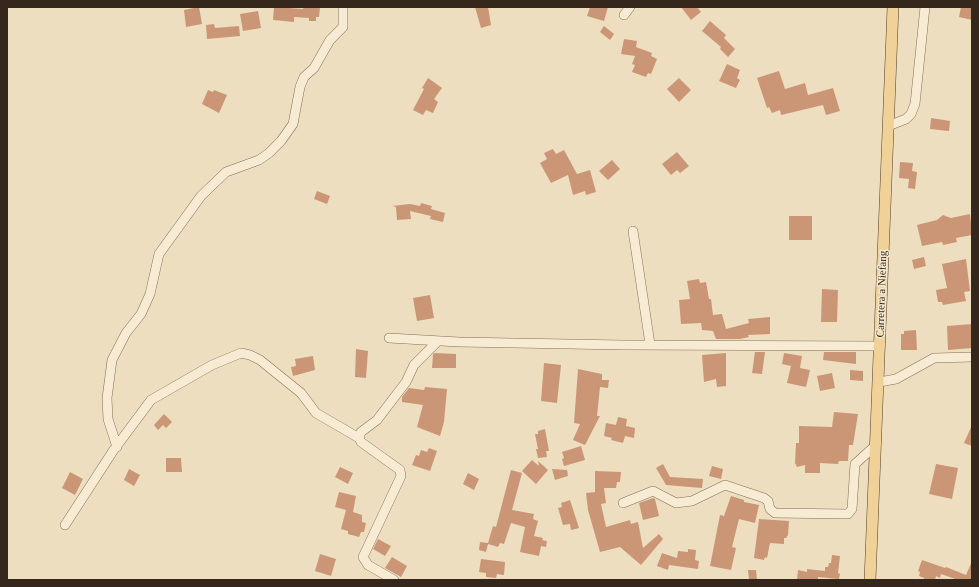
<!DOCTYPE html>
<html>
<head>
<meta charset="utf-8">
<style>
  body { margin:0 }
  #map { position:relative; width:979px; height:587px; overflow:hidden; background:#eddec0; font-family:"Times New Roman",serif }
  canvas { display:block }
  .frame { position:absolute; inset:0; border:8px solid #35271c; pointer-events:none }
</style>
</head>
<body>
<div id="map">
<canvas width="979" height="587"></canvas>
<div class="frame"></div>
</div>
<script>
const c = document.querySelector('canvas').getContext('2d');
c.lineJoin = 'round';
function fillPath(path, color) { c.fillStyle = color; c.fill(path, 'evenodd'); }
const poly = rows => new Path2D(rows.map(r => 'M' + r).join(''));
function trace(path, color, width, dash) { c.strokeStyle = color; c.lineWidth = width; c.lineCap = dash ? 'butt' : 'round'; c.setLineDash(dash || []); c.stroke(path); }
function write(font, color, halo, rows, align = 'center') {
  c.font = font + ' "Times New Roman",serif'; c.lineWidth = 3; c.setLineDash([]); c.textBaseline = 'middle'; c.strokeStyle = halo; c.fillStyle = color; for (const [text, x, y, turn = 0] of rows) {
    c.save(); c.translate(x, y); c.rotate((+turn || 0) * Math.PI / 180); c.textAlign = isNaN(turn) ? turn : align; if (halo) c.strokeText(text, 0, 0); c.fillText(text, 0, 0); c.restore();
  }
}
fillPath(poly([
  [199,7,202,24,186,27,184,10],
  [274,7,303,9,304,7,320,7,319,17,316,17,316,21,309,21,309,18,294,17,294,22,273,20],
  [475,7,488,7,491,25,481,28],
  [590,7,608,7,604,21,587,16],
  [681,7,697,7,701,12,691,20],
  [961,7,972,7,972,20,959,17],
  [258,11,261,28,243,31,240,14],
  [710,21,726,35,724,38,735,49,728,57,720,49,721,47,702,31],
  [214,24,215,28,239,26,240,36,207,39,206,25],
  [604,26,614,34,610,40,600,32],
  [624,39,637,41,636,47,652,53,651,56,657,59,651,74,648,73,646,77,632,72,635,65,632,64,635,56,621,54],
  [727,64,740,70,737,78,740,80,736,88,719,81],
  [779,71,785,89,805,83,808,95,833,88,840,111,826,115,823,105,781,115,780,110,772,113,769,107,767,108,757,78],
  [428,78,442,88,434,99,438,102,433,113,426,110,423,115,413,110,424,89,422,88],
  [679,78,691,90,679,102,667,89],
  [208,90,213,92,214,90,227,95,219,113,202,104],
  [931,118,950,121,949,131,930,129],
  [553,149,556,154,564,150,577,174,590,170,596,192,586,195,585,191,573,195,568,175,551,183,540,163,547,159,544,153],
  [677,152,689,166,680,173,677,170,671,175,662,164],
  [612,160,620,169,608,180,599,171],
  [900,162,913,163,912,171,917,172,915,189,908,188,909,179,899,178],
  [317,191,330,196,327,204,314,199],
  [421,203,432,206,431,209,445,213,443,222,430,219,431,216,410,211,411,219,397,220,396,207,392,206,410,204,420,206],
  [970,214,972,235,956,238,957,242,943,245,942,242,922,246,917,225,937,220,943,215,951,218],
  [789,216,812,216,812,240,789,240],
  [924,257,926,266,914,269,912,260],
  [966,259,970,291,964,292,966,301,943,305,942,302,938,302,936,290,947,288,942,264],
  [699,279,700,283,706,282,709,299,711,299,713,315,722,314,726,329,749,323,748,319,770,317,770,334,748,335,749,337,740,339,716,339,713,331,702,330,701,323,681,324,679,300,690,299,687,281],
  [822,289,838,290,837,322,821,322],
  [430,295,434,318,417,321,413,298],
  [972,324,972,348,948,350,947,326],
  [916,330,917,350,901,350,901,334,904,334,904,331],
  [356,349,368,351,366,378,355,377],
  [755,352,765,352,762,374,752,373],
  [824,352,856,352,856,364,823,360],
  [434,353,456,354,456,368,432,368,433,355],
  [726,353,726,386,717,387,716,379,704,382,702,355],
  [784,353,802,356,800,368,810,370,806,387,787,383,791,366,782,364],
  [313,356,315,370,293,376,291,367,296,366,295,359],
  [544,363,561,365,557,403,541,401],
  [578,369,602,374,602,380,609,380,608,388,600,387,597,416,600,416,585,445,573,440,580,424,574,423],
  [850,370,863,371,863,381,850,380],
  [832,373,835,388,820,391,817,376],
  [425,387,447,389,444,422,440,436,417,427,423,405,402,402,402,397,409,388,424,390],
  [834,412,858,414,853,445,849,445,848,461,839,461,838,464,820,463,820,473,805,473,805,465,797,467,795,463,796,443,799,443,799,426,832,427],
  [164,414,172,422,166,428,163,425,158,430,154,425],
  [618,417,627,419,626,426,635,428,634,438,625,436,623,443,611,440,612,438,604,436,606,423,616,425],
  [972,425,972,446,964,443],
  [545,429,549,451,546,451,547,457,538,458,536,449,538,449,535,434,538,434,538,431],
  [581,446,585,460,564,466,562,459,564,458,562,452],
  [429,448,437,451,430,471,412,465,416,455,419,456,421,450,427,452],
  [166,458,181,458,182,472,166,472],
  [532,460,539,466,538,461,548,470,536,484,522,471],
  [663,464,670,477,703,479,702,488,666,485,656,468],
  [936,464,958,468,952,499,929,494],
  [712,466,723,469,721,479,709,476],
  [340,467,353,473,348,484,335,477],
  [129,469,140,475,134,486,124,480],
  [552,469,567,470,568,476,555,480],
  [511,470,522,473,512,510,534,514,533,519,538,521,534,536,543,538,542,540,547,541,546,547,541,546,539,556,520,552,525,527,511,523,504,544,500,543,498,547,488,544,486,552,479,550,480,542,488,543,493,526,496,527],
  [595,471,621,472,620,482,617,482,616,488,604,488,606,503,601,504,606,527,630,520,631,524,638,522,643,548,659,534,663,539,641,565,620,547,600,552,588,510,586,493,595,492],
  [70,472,83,479,75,495,62,488],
  [468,473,479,479,474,490,463,484],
  [339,492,356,496,353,512,362,515,362,522,366,523,364,532,361,532,359,537,348,534,348,531,341,529,346,510,335,507],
  [731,496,744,500,744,502,759,505,755,523,739,519,732,547,736,548,731,570,710,566,720,515,724,516],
  [653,498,655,499,659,516,643,520,639,503],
  [570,500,579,528,571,530,570,524,563,525,558,508,562,507,561,503],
  [759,519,789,521,788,535,786,538,784,538,784,544,770,543,767,558,765,557,764,560,754,558],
  [378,539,391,546,385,556,373,549],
  [688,549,696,550,695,560,699,561,698,569,669,565,668,570,657,566,662,553,677,558,678,551,688,552],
  [320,554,336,559,331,576,315,571],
  [832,555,840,556,838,573,840,574,839,579,818,577,818,580,797,580,798,570,807,572,807,569,825,571,825,567,828,567,829,563,831,563],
  [392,557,407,566,401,577,385,568],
  [481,559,505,562,504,575,497,574,496,578,486,577,486,573,479,572],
  [922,560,945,568,946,567,966,575,972,561,972,580,958,580,941,574,940,578,936,576,935,580,924,580,924,578,919,576,920,572,918,571],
  [748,570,756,570,757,580,749,580]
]), '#cb9676');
const minor = poly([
  [624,15,630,7],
  [888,126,906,119,911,114,915,104,925,7],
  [633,231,650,344],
  [389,338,459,342,623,345,880,346],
  [879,382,896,379,934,358,972,357],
  [359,438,361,432,377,420,406,382,414,365,438,341],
  [117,447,108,419,107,398,112,360,126,333,141,314,150,294,159,254,201,196,226,172,259,160,269,153,281,141,293,124,300,87,304,77,314,68,330,40,343,27,343,7],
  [623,503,653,491,676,503,692,501,725,485,764,498,768,501,770,509,775,513,848,514,852,509,855,464,876,445],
  [65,525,113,451,151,400,212,365,241,353,250,355,260,360,301,393,316,413,359,438,361,442,400,470,401,476,363,557,368,565,394,580]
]);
const major = poly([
  [870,580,893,7]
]);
trace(minor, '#856f58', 10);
trace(major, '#533d2d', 12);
trace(minor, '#f8ebd3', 9);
trace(major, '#f0d197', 11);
write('11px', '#35271c', '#f5e8cf', [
  ["Carretera a Niefang",882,294,-88]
]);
</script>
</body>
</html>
